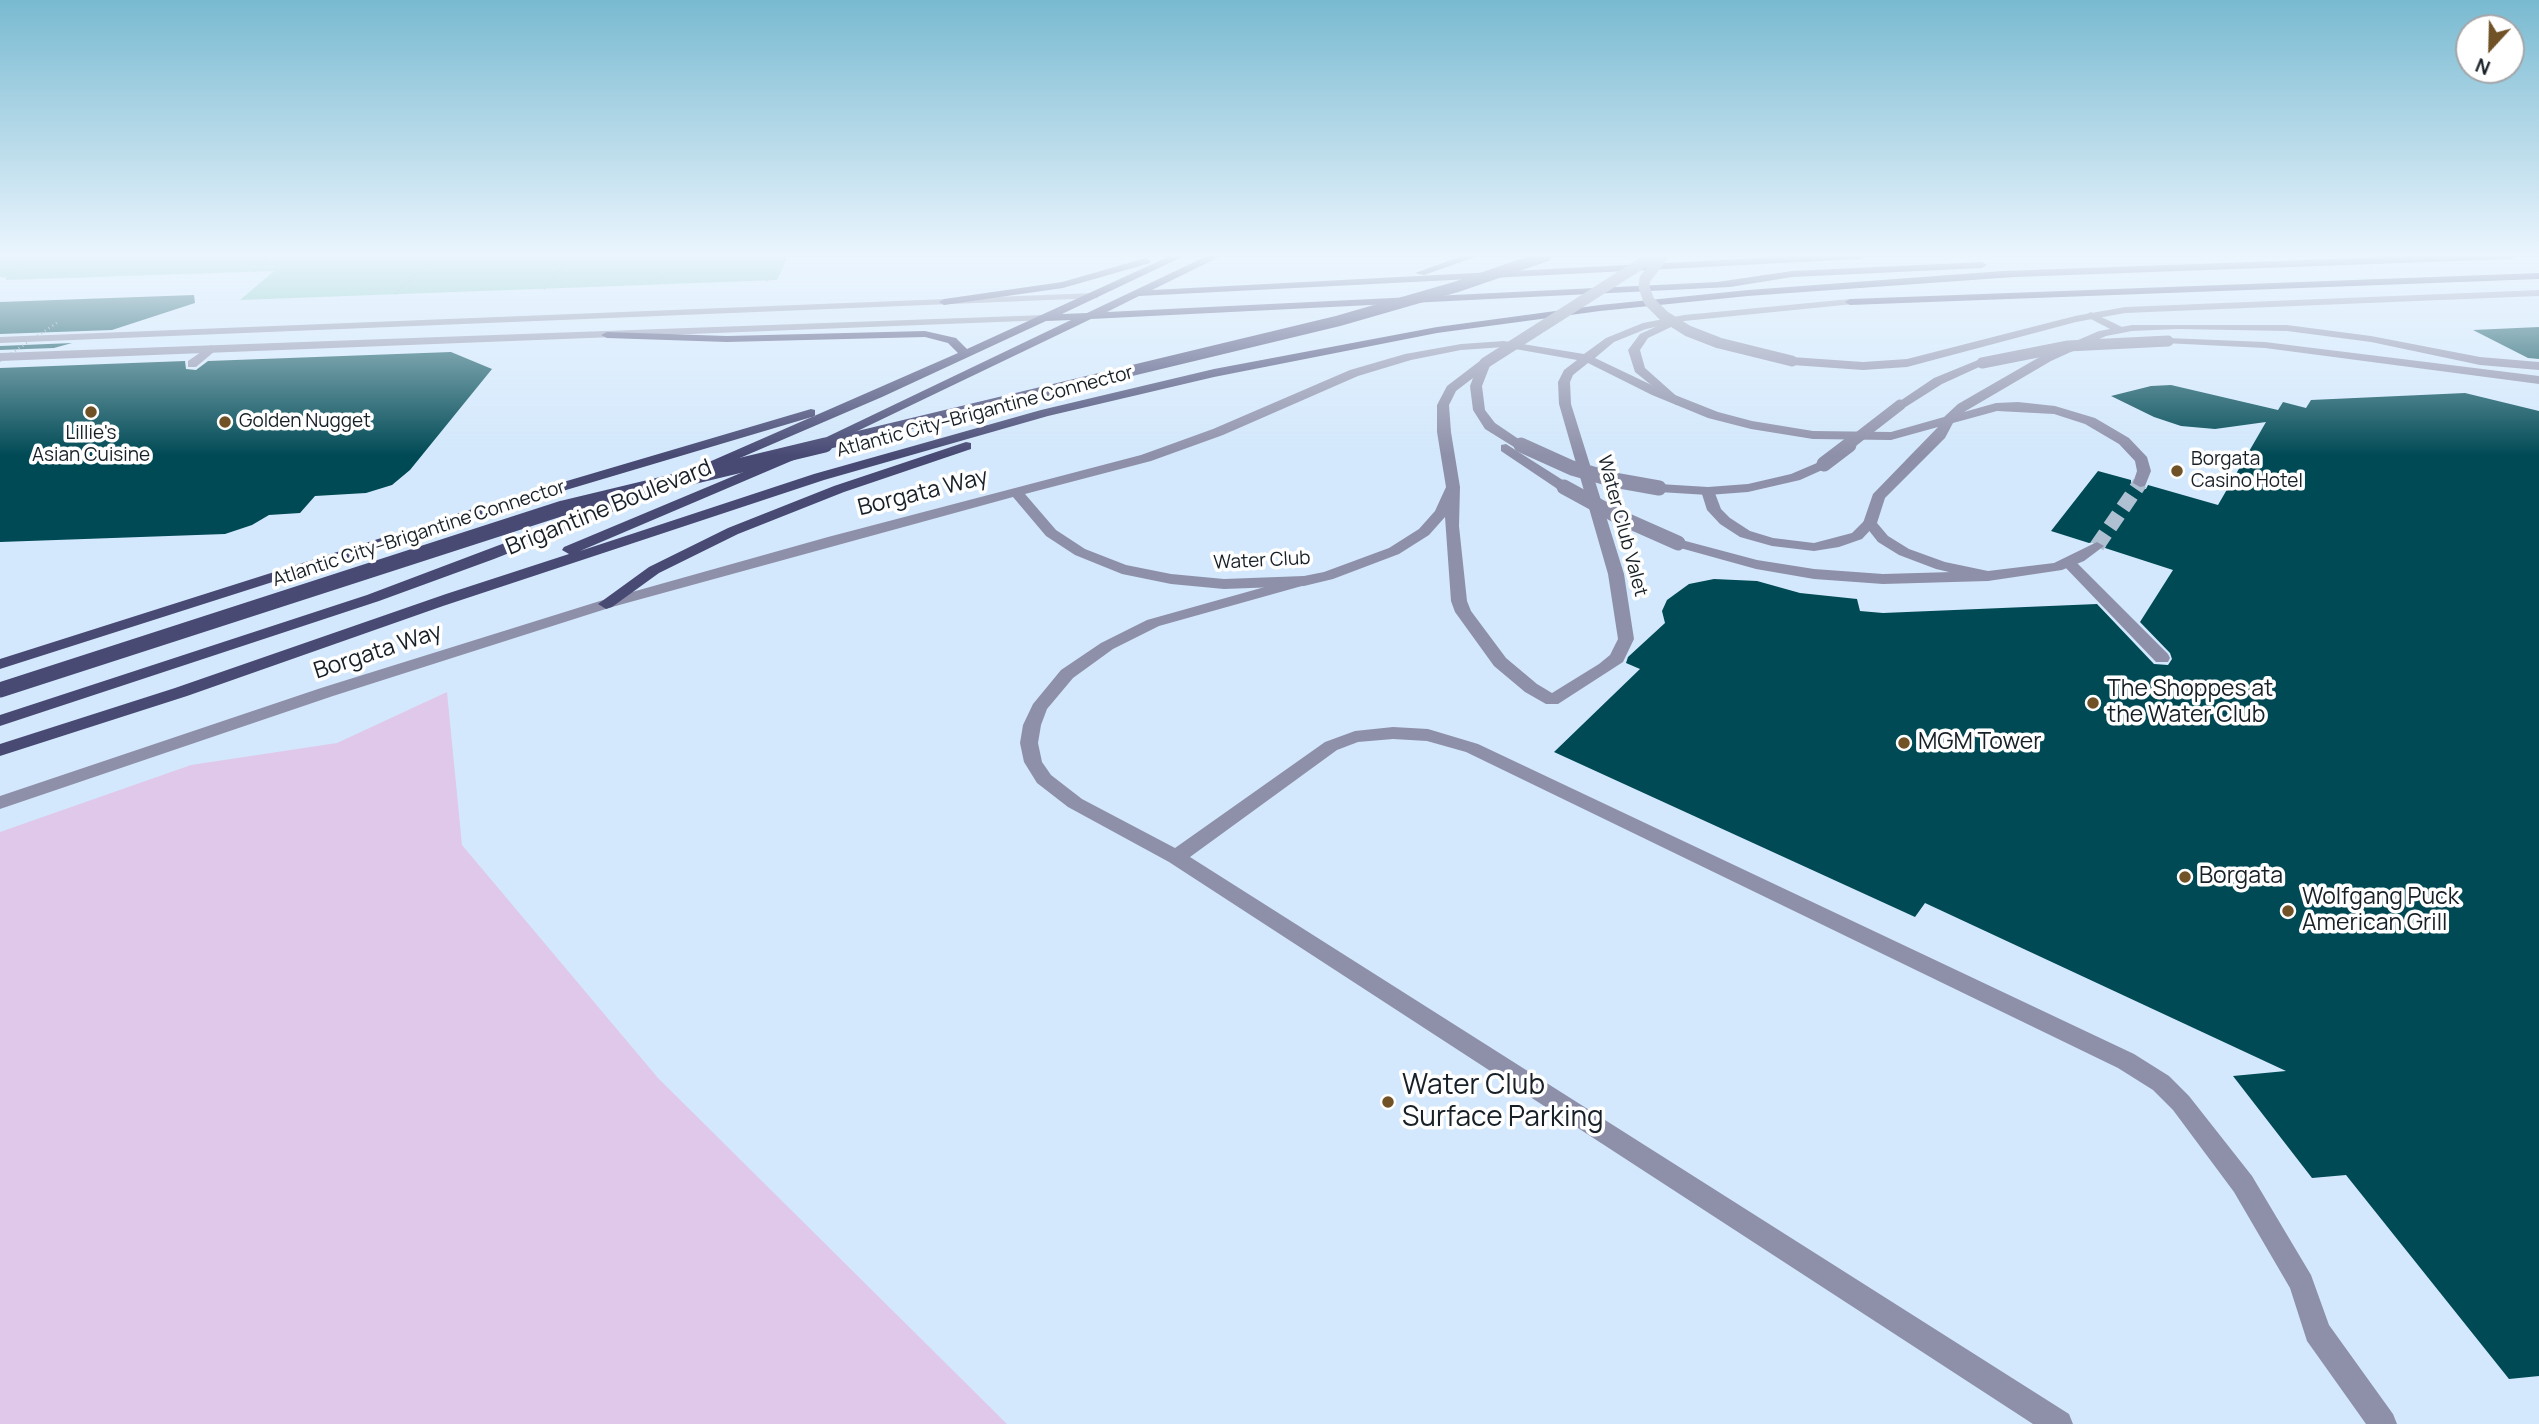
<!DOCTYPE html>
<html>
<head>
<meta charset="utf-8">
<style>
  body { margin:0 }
  #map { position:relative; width:2539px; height:1424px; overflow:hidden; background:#d3e8fc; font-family:Manrope,sans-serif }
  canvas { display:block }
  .north { position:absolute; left:2455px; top:14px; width:70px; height:70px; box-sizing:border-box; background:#fff; border:2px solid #a3a6a9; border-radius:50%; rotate:202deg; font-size:19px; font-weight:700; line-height:28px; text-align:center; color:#182027 }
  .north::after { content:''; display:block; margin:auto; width:24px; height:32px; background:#715227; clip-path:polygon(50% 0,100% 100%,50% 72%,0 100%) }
</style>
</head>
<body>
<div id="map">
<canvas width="2539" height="1424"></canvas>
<div class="north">N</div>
</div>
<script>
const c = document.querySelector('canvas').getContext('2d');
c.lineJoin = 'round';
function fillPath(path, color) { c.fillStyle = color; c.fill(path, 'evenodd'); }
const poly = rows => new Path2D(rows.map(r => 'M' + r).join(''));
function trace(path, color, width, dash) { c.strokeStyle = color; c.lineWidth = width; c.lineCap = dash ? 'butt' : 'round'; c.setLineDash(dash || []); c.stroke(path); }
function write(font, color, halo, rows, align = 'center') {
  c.font = font + ' Manrope,sans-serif'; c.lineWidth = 7; c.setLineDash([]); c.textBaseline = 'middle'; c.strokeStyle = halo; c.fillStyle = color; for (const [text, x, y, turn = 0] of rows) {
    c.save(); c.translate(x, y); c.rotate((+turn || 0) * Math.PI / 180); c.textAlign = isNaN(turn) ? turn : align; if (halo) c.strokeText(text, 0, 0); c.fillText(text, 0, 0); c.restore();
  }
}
fillPath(poly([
  [447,692,462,845,658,1078,1007,1424,0,1424,0,832,191,765,337,743]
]), '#e0c8ea');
fillPath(poly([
  [0,256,788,256,777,280,240,300,274,271,6,280,6,277,0,277]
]), '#74c2af');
fillPath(poly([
  [194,295,195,303,112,330,0,334,0,302],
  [2539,327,2539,359,2528,358,2473,330],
  [72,343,54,348,0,350,0,346],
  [451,352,492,369,410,470,392,485,366,493,315,496,300,513,269,515,252,525,225,534,0,542,0,368,185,361,186,369,196,370,208,361],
  [2171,385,2278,410,2283,402,2306,408,2311,400,2465,393,2539,411,2539,1376,2509,1379,2346,1175,2312,1178,2233,1076,2286,1071,1925,903,1915,917,1554,752,1640,669,1626,663,1628,657,1665,623,1662,611,1667,600,1689,584,1714,579,1757,581,1800,593,1857,599,1860,611,1883,613,2097,604,2154,664,2168,665,2172,659,2170,653,2140,622,2173,570,2105,548,2106,545,2098,540,2089,543,2051,531,2098,471,2131,480,2131,484,2139,489,2146,489,2148,485,2218,505,2266,422,2215,429,2181,426,2154,417,2111,396,2151,386]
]), '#004a55');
trace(poly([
  [2097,546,2140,483]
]), '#aec0d1', 15, [15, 8]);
trace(poly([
  [255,272,275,256],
  [3,277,38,256],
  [767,281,779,256],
  [657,284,676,256],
  [544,289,571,256],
  [395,294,435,256]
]), '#8a9aa8', 2.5, [1, 3.5]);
fillPath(poly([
  [2091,312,2122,327,2124,329,2114,331,2087,317,2085,315,2091,312],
  [1680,316,1690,318,1648,338,1640,350,1645,368,1682,401,1676,405,1635,372,1628,350,1640,334,1680,316],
  [211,345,217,349,215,351,196,367,188,367,188,361,211,345],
  [1506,444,1569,484,1569,490,1559,490,1501,451,1501,445,1506,444],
  [1708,487,1713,488,1721,509,1730,518,1750,531,1773,538,1814,543,1852,533,1865,520,1875,520,1877,523,1862,539,1839,547,1814,551,1772,546,1740,537,1720,524,1707,510,1701,491,1708,487],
  [1678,539,1757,560,1814,569,1883,574,1988,571,1996,576,1988,581,1883,584,1814,579,1756,569,1673,546,1671,543,1678,539],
  [2069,558,2074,560,2168,654,2170,658,2168,662,2156,662,2064,566,2061,563,2064,560,2069,558],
  [1304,576,1309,578,1312,581,1309,584,1159,626,1113,649,1073,678,1047,709,1041,725,1038,743,1042,762,1051,775,1082,799,1175,848,1325,742,1355,731,1393,727,1428,729,1478,744,2134,1054,2169,1076,2189,1096,2252,1176,2311,1275,2329,1325,2393,1414,2397,1424,2366,1424,2307,1341,2290,1288,2234,1192,2173,1110,2153,1090,2118,1068,1466,752,1427,741,1393,739,1358,742,1337,750,1190,857,2069,1414,2073,1424,2033,1424,1169,862,1068,807,1037,783,1024,762,1020,743,1023,725,1033,704,1061,670,1101,643,1147,620,1304,576]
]), '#8e90a9');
fillPath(poly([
  [2539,290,2539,296,2125,313,2076,322,1907,367,1863,370,1792,365,1786,361,1792,357,1863,362,1907,359,2075,316,2125,307,2539,290],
  [1094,293,1098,294,1098,298,0,343,0,337,1094,293],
  [1850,299,1855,302,1854,304,1684,321,1646,329,1614,342,1595,358,1660,389,1718,412,1752,421,1813,431,1891,432,1944,417,1958,404,2043,355,2099,331,2132,325,2287,325,2371,336,2480,357,2539,362,2539,370,2480,365,2371,342,2287,331,2178,329,2132,331,2106,336,2051,361,1964,412,1996,403,2018,402,2055,406,2095,418,2129,438,2147,457,2151,471,2145,486,2140,487,2133,483,2137,471,2135,461,2119,444,2085,424,2054,414,1997,411,1953,423,1945,438,1885,498,1877,523,1888,536,1909,549,1945,562,1988,571,2054,563,2097,542,2104,546,2084,561,2062,570,1988,581,1936,569,1899,555,1878,542,1863,523,1873,494,1938,427,1891,440,1813,439,1751,429,1708,418,1652,395,1588,363,1573,375,1570,382,1571,404,1624,574,1634,639,1623,662,1558,704,1546,704,1525,692,1494,666,1455,612,1451,601,1445,517,1429,535,1399,554,1333,579,1304,586,1224,589,1171,584,1122,574,1075,555,1046,536,1013,497,612,607,333,696,0,809,0,796,321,688,600,601,828,537,1141,455,1213,429,1350,370,1405,354,1461,344,1504,341,1584,354,1606,338,1643,323,1684,315,1850,299],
  [1504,347,1577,360,1564,370,1558,382,1559,404,1608,574,1618,639,1610,655,1599,664,1552,693,1537,684,1506,658,1471,611,1467,601,1459,526,1460,487,1451,432,1449,405,1456,391,1473,378,1470,386,1473,410,1485,429,1514,447,1524,447,1526,444,1495,423,1485,410,1482,386,1491,363,1489,360,1481,360,1447,386,1437,405,1437,432,1446,487,1435,511,1419,529,1389,548,1324,572,1304,576,1224,579,1171,574,1126,565,1085,549,1056,530,1025,494,1151,461,1223,435,1358,376,1411,360,1461,350,1504,347],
  [1045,315,1051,318,1049,320,0,361,0,353,1045,315],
  [2168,338,2265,342,2539,376,2539,384,2265,348,2164,343,2162,341,2168,338],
  [1978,360,1988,363,1942,384,1904,408,1896,408,1894,405,1934,378,1978,360],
  [1824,460,1829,461,1829,467,1800,480,1748,492,1708,495,1659,492,1652,488,1659,484,1708,487,1748,484,1791,474,1824,460]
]), '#8e90a9');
fillPath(poly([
  [1170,256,1184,256,1062,314,1087,313,1207,256,1221,256,1152,290,1797,256,1866,256,1861,259,1139,296,1107,312,1717,282,1792,271,1982,262,1987,265,1982,268,1792,277,1730,287,1091,319,822,448,812,448,810,445,1071,320,1046,321,882,397,698,476,693,475,693,469,958,353,948,343,925,337,727,342,607,338,601,335,607,332,727,336,925,331,956,338,967,349,1170,256],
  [1462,256,1478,256,1424,275,1415,273,1462,256],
  [2415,256,2516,256,2511,259,2014,277,1748,296,1600,311,1437,333,1214,377,1048,416,824,480,443,606,187,696,0,756,0,744,175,688,446,594,569,554,562,550,564,547,791,452,796,453,796,459,580,551,814,474,1041,410,1214,369,1437,327,1600,305,1748,290,2003,271,2415,256],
  [1146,258,1151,261,1150,263,1063,288,944,305,939,302,944,299,1062,282,1146,258],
  [2539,273,2539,279,1850,305,1845,302,1850,299,2539,273],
  [811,409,815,410,815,416,492,512,0,669,0,659,482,506,811,409],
  [966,442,971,443,971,449,844,492,738,534,659,573,612,607,606,609,598,604,649,567,728,528,834,486,966,442],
  [653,487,658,488,658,494,494,559,379,601,0,726,0,715,367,595,653,487]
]), '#484a74');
trace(poly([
  [0,361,58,322]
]), '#8a9aa8', 2.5, [1, 3.5]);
trace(poly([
  [1564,487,1617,516,1678,543]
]), '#8e90a9', 15);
trace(poly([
  [1663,256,1645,279,1644,287,1649,301,1664,316,1688,331,1719,343,1792,361],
  [1485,363,1653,256],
  [1982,363,2068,346,2168,341],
  [1519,444,1524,446],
  [1847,446,1900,405]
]), '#8e90a9', 11);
trace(poly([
  [1521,445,1572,468,1614,480,1659,488],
  [1824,464,1849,445]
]), '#8e90a9', 15);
trace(poly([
  [818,446,1338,321,1456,287,1546,256]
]), '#484a74', 11);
trace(poly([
  [0,690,563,508,825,445]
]), '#484a74', 15);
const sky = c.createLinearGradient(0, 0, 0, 456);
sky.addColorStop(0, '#79bad1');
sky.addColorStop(0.56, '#ebf5fe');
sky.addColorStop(1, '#ebf5fe00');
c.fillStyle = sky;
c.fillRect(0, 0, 2539, 456);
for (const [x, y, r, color] of [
  [91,412,7,"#715227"],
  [225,422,7,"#715227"],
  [2177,471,7,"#715227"],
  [2093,703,7,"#715227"],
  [1904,743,7,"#715227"],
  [2185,877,7,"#715227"],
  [2288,911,7,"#715227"],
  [1388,1102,7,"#715227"]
]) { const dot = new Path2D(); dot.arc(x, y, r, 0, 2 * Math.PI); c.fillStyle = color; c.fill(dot); trace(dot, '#fff', 2.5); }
write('19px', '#182027', '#fff', [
  ["Atlantic City–Brigantine Connector",985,412,-15],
  ["Water Club Valet",1622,526,75],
  ["Atlantic City–Brigantine Connector",419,534,-18],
  ["Water Club",1262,561,-3]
]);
write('19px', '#182027', '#fff', [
  ["Golden Nugget",239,422],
  ["Lillie's",91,434,"center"],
  ["Asian Cuisine",91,456,"center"],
  ["Borgata",2191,460],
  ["Casino Hotel",2191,482]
], 'left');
write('23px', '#182027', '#fff', [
  ["Borgata Way",923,493,-14],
  ["Brigantine Boulevard",609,508,-22],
  ["Borgata Way",378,652,-18]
]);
write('23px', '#182027', '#fff', [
  ["The Shoppes at",2107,690],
  ["the Water Club",2107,716],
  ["MGM Tower",1918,743],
  ["Borgata",2199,877],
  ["Wolfgang Puck",2302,898],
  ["American Grill",2302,924]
], 'left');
write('28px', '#182027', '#fff', [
  ["Water Club",1402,1086],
  ["Surface Parking",1402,1118]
], 'left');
</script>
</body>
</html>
